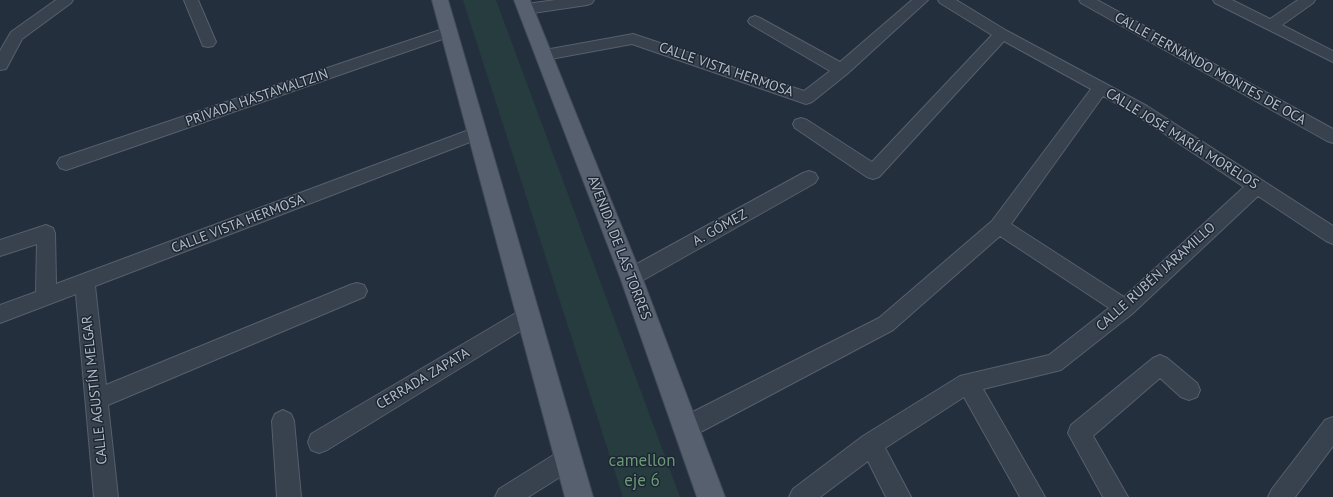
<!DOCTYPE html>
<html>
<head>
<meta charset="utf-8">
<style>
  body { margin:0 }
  canvas { display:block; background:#242f3e }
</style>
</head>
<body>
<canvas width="1333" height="497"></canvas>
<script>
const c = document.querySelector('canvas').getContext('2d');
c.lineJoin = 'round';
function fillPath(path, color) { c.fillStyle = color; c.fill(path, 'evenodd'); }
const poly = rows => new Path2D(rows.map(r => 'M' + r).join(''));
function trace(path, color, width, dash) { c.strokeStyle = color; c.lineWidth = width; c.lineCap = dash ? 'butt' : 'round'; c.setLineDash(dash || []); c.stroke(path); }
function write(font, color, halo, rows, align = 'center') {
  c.font = font + ' "PT Sans",sans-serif'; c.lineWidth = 3; c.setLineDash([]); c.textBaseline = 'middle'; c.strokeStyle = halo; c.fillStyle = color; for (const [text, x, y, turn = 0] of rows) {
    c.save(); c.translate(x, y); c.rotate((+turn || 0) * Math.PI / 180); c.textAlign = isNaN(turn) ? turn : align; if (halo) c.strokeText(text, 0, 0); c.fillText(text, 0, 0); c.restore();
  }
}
fillPath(poly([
  [463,0,496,0,680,497,623,497]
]), '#263c3f');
const street = poly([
  [56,0,73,0,71,3,22,39,6,69,0,70,0,51,11,32,56,0],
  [184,0,198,0,216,42,213,46,208,47,203,46,184,0],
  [556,0,594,0,592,3,587,5,526,14,521,12,519,9,521,6,526,4,556,0],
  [912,0,928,0,847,74,812,102,806,104,632,44,545,60,540,59,537,55,540,51,545,50,633,34,804,91,830,71,750,24,748,21,750,18,755,16,760,18,840,62,912,0],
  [938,0,956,0,1007,31,1147,106,1333,226,1333,244,1326,241,1258,196,1132,314,1061,370,983,389,1045,497,1020,497,964,397,885,448,911,497,886,497,868,461,820,497,789,497,793,489,863,436,960,376,1049,355,1109,308,1000,236,893,330,693,436,685,439,677,436,674,428,677,420,879,318,992,221,1091,89,1004,41,879,177,873,179,867,177,795,128,793,124,795,120,801,118,807,120,872,162,992,35,940,3,938,0],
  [1103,96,1135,114,1244,187,1124,297,1011,224,1103,96],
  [1079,0,1097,0,1333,129,1333,143,1327,141,1081,3,1079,0],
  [1213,0,1232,0,1270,19,1298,0,1315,0,1313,3,1282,25,1333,51,1333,62,1215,3,1213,0],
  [449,27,454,29,457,32,454,35,72,168,66,170,60,168,57,163,60,158,449,27],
  [477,127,483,129,485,133,483,137,95,286,106,385,350,285,357,283,364,285,367,291,364,297,108,405,118,497,94,497,76,294,0,323,0,305,36,292,37,244,0,256,0,240,46,225,53,228,55,233,56,284,477,127],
  [809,171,815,173,818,178,815,183,638,283,631,285,624,283,621,277,624,271,803,173,809,171],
  [528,307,535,310,538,316,535,322,327,450,319,453,311,450,308,442,311,434,521,310,528,307],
  [1160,355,1167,358,1197,383,1200,390,1197,397,1189,400,1181,397,1160,378,1093,436,1128,497,1103,497,1068,433,1071,425,1153,358,1160,355],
  [283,410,291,414,294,421,301,497,277,497,272,421,275,414,283,410],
  [1333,417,1333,446,1295,497,1268,497,1272,489,1325,420,1333,417],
  [568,448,576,451,579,459,576,467,528,497,495,497,499,489,560,451,568,448]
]);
const primary = poly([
  [432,0,448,0,593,497,565,497,432,0],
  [514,0,530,0,642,277,725,497,697,497,620,277,514,0]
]);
trace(street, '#565f6c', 2);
trace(primary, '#414a57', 2);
fillPath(street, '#38414e');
fillPath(primary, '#56606e');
write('14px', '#b4bcc9', '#1d2633', [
  ["CALLE FERNANDO MONTES DE OCA",1210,69,29],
  ["CALLE VISTA HERMOSA",726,70,19],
  ["PRIVADA HASTAMALTZIN",257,98,-19],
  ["CALLE JOSÉ MARÍA MORELOS",1182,139,32],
  ["CALLE VISTA HERMOSA",238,224,-21],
  ["A. GÓMEZ",720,228,-29],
  ["AVENIDA DE LAS TORRES",619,248,69],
  ["CALLE RUBÉN JARAMILLO",1156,277,-42],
  ["CERRADA ZAPATA",423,379,-31],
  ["CALLE AGUSTÍN MELGAR",95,390,-96]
]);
write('17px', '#6b9a76', '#1d2633', [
  ["camellon",642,461],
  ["eje 6",642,481]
]);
</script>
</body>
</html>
